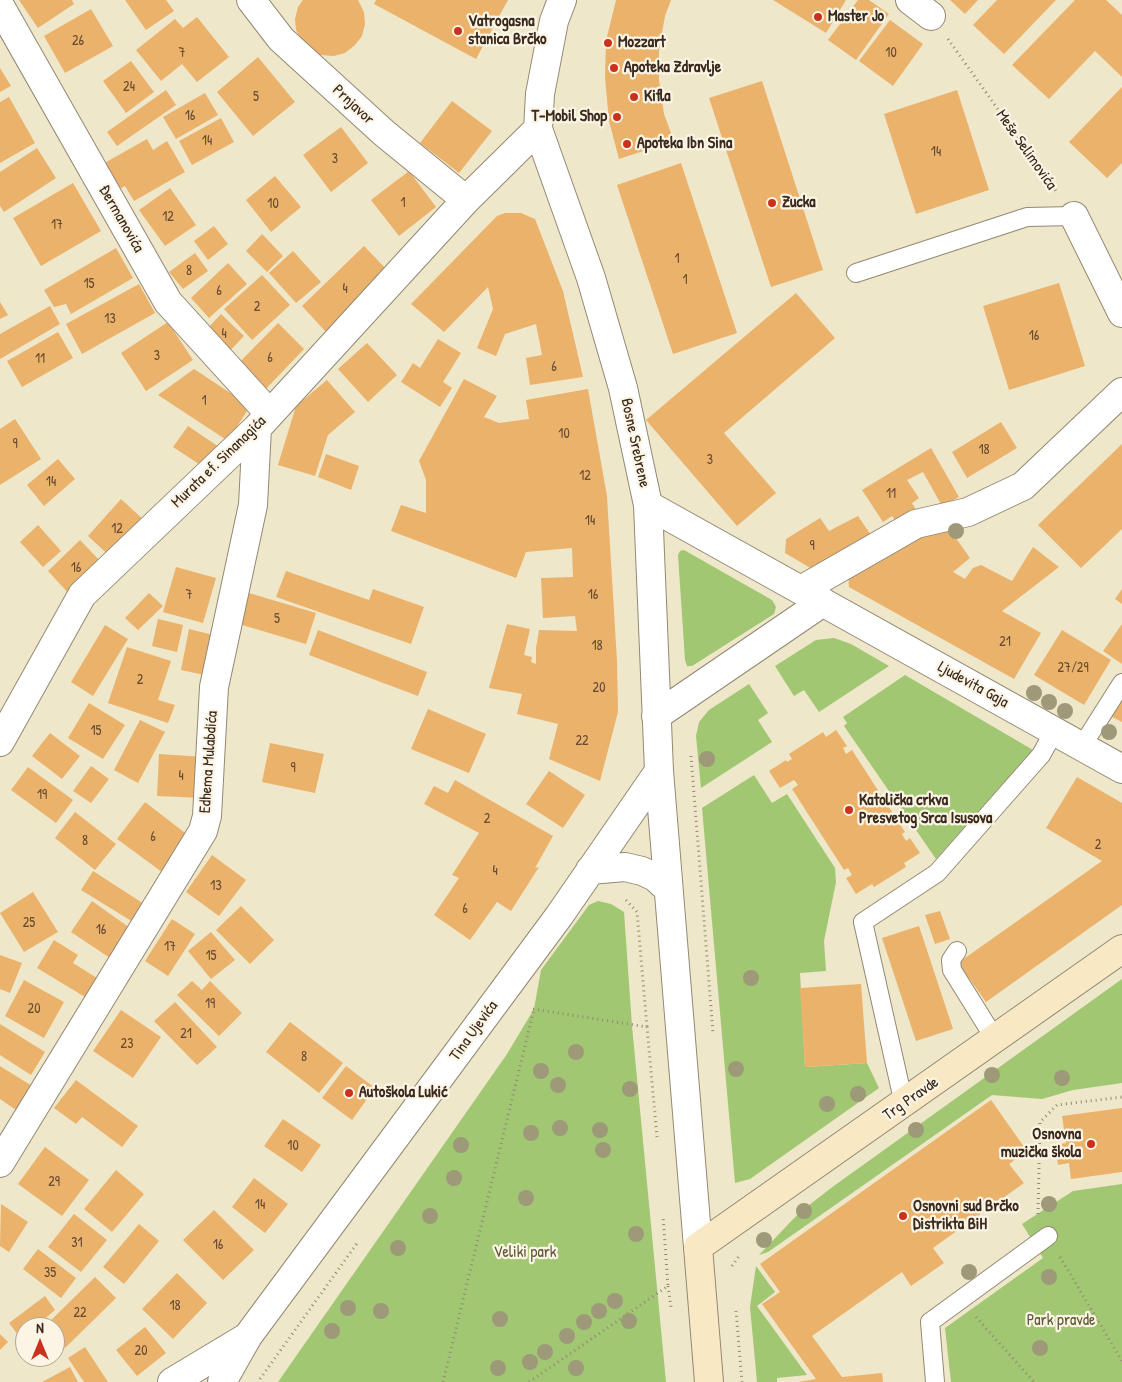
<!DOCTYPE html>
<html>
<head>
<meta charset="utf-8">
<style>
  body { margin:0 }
  #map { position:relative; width:1122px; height:1382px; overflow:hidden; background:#eee7c9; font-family:"Patrick Hand",sans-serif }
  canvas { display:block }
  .north { position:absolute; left:15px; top:1317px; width:50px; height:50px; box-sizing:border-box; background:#fcf5e5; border:1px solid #afa495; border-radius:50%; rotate:0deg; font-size:14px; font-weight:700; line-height:20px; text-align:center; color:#3b2a1e }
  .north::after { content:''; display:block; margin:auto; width:18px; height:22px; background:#c8321e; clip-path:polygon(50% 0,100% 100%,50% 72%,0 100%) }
</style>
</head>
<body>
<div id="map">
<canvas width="1122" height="1382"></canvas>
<div class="north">N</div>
</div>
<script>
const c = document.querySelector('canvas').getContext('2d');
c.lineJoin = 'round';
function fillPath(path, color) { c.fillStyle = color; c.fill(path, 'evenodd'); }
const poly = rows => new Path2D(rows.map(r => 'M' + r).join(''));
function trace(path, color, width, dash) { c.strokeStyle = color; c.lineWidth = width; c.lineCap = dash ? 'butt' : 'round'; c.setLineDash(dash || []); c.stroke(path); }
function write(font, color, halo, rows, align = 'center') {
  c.font = font + ' "Patrick Hand",sans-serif'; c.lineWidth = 4.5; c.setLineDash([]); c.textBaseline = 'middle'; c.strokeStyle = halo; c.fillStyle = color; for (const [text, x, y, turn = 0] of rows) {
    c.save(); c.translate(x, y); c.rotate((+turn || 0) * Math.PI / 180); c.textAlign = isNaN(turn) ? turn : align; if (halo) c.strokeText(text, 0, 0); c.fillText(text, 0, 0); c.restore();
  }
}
fillPath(poly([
  [684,550,772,600,776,607,774,614,692,666,687,666,685,660,678,555,680,551],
  [834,638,851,644,889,666,819,712,804,690,794,696,775,666,816,640],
  [905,675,1033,750,936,859,844,726,847,723,843,717],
  [749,684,768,713,758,720,772,742,701,788,696,736,699,722,709,710],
  [754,775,772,803,787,794,835,868,836,882,824,941,826,971,800,973,805,1067,867,1063,879,1088,750,1179,735,1183,702,808],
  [598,901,611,904,624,912,632,1026,666,1382,278,1382,507,1054,534,1009,541,970,589,905],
  [1122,979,1122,1083,1073,1090,1042,1099,992,1095,768,1252,759,1255,799,1213,831,1188],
  [1122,1184,1122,1382,951,1382,945,1328,1043,1258,1022,1224,1073,1191],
  [756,1266,775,1292,757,1306,807,1375,777,1378,777,1382,757,1382,750,1307]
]), '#a1c772');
fillPath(poly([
  [19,0,72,0,74,4,38,28],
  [125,0,166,0,174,11,146,30],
  [303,0,358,0,364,12,365,24,362,36,355,45,345,53,334,56,321,55,310,50,302,41,296,30,295,19,298,7],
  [376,0,508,0,476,59,374,4],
  [616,0,671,0,665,16,659,50,659,80,664,114,674,141,619,159,609,121,605,78,606,41],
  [773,0,846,0,826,33],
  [858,0,869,0,889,14,856,60,828,40],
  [950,0,978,0,965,14],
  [997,0,1056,0,1004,54,973,25],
  [1075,0,1106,0,1122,15,1122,77,1095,51,1049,99,1012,65],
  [91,9,113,46,65,73,44,36],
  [197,17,229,57,197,82,182,64,161,81,136,50,175,19,183,28],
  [890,20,923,44,893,86,859,61],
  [258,57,295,102,253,136,217,92],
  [131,61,154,92,126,113,103,81],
  [0,68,11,86,0,92],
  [762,81,823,270,771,287,709,98],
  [1122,87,1122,163,1107,178,1069,142],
  [166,90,176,105,117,146,107,132],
  [957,90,989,190,916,214,884,114],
  [205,93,218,115,176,139,163,117],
  [9,97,35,143,0,163,0,102],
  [452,101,492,131,459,173,420,143],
  [221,118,234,142,192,165,179,141],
  [341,127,368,163,331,192,303,155],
  [147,139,153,150,167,141,185,172,134,201,125,186,116,191,101,165],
  [37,148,56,178,4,212,0,206,0,172],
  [681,163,737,333,673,354,617,185],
  [409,171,436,207,399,236,371,200],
  [275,176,301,207,271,232,246,200],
  [73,183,101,231,41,266,13,218],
  [170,188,196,225,165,246,139,210],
  [505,213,521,213,535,219,563,291,583,377,530,385,526,358,542,355,536,324,505,334,496,356,477,348,493,309,488,287,444,332,411,304,497,216],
  [214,226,228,244,208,260,194,241],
  [262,234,283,256,267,272,246,251],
  [364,246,389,272,326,332,302,306],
  [116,248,133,278,71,314,66,304,54,307,44,290],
  [293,251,321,282,296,303,269,273],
  [195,253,208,271,183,289,169,272],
  [228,263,247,284,209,318,191,298],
  [262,275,290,305,252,340,224,309],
  [1059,283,1085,366,1009,390,983,306],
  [139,284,155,313,82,354,66,324],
  [796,293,835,338,724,433,776,493,737,526,646,420],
  [0,302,8,315,0,319],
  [50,306,60,324,0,359,0,334],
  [221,314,244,336,227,354,204,332],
  [168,322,193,360,146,391,121,353],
  [278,323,304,349,262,393,235,367],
  [58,332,73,358,22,387,7,361],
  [438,339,461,353,443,382,452,388,440,407,401,382,413,363,420,368],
  [367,343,397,375,368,402,338,369],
  [194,369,250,406,228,441,158,395],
  [464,379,497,396,484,417,499,423,529,419,526,400,588,389,607,496,617,661,618,712,600,781,549,759,558,724,517,714,522,694,489,688,507,624,530,629,524,655,532,657,531,662,536,664,536,648,539,630,577,631,575,616,543,618,541,578,573,577,572,548,526,552,516,578,391,531,401,505,426,513,426,480,419,461],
  [327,380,355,412,328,435,315,476,278,465,296,406],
  [15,419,41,459,0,485,0,429],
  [1001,422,1017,448,967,478,952,452],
  [188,426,219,447,205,468,173,447],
  [1122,444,1122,529,1081,568,1038,525],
  [931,448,959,497,942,506,923,472,907,480,919,498,912,503,917,511,898,524,892,516,883,522,862,490],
  [326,454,359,466,351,490,318,477],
  [58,459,75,479,44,506,27,485],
  [121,499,147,523,113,559,88,536],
  [858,516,873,538,812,569,785,553,786,539,820,518,829,531],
  [38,525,61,551,43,567,20,542],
  [948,527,970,558,953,572,965,579,973,568,981,565,1012,581,1033,547,1059,567,1002,611,1041,633,1014,679,849,587,848,572,935,530,937,534],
  [80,540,104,565,71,596,48,571],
  [176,567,216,578,203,623,163,612],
  [286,571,369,600,373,589,424,607,411,644,276,597],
  [1122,589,1122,604,1115,599],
  [149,593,163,606,138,630,125,618],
  [249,593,316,613,306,644,239,624],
  [158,619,183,625,177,652,152,646],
  [1122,624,1122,664,1103,651],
  [105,625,128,639,93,696,71,682],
  [189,629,217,636,209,676,181,670],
  [318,630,427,672,418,696,309,655],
  [1062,630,1111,660,1084,705,1034,675],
  [127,647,171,661,158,700,175,705,168,723,108,703],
  [1122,701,1122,722,1112,717],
  [89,703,125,725,103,759,68,738],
  [428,709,486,734,469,773,411,749],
  [140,720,165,732,138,783,114,770],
  [836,730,847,746,843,748,846,754,852,750,905,832,902,834,906,841,910,838,920,853,904,863,906,867,874,887,872,884,856,894,846,878,852,875,848,868,844,870,792,789,798,785,794,780,780,788,769,771,786,760,787,762,792,759,789,754,823,732,826,737],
  [50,733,80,756,62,779,32,756],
  [270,743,324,754,315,793,262,782],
  [159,754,204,757,202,798,157,796],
  [91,766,109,779,91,803,73,791],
  [28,767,73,800,56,823,11,790],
  [549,771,585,795,563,828,526,804],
  [1077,777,1122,803,1122,905,986,1002,958,963,1102,861,1046,828],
  [455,780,553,836,535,868,539,867,511,911,497,902,470,940,434,915,459,878,452,875,479,833,424,804,434,786,448,793],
  [145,802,189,836,162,872,117,839],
  [75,812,116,844,95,870,55,838],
  [212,855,246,880,219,916,186,892],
  [93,871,144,904,133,922,81,890],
  [33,892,58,932,24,952,0,913],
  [92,901,130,928,110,958,71,932],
  [241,906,274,940,250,964,216,930],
  [940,911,950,939,935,944,925,915],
  [172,919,195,934,168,976,145,961],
  [919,926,953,1029,916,1041,882,938],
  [211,932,235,960,211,979,188,951],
  [54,940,78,955,73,963,97,978,85,997,37,968],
  [0,955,22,963,10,993,0,989],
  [24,980,64,1002,44,1038,5,1016],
  [192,981,202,990,210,981,242,1013,219,1036,177,995],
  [861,984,867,1063,805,1067,800,988],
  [175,1002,217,1047,197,1065,154,1021],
  [121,1010,161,1037,133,1078,93,1051],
  [290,1022,343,1063,319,1093,266,1052],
  [0,1024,45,1052,31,1075,0,1055],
  [0,1066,32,1086,16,1110,0,1099],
  [346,1066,375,1088,352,1120,322,1098],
  [76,1080,138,1126,122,1147,82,1117,76,1124,54,1108],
  [991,1100,1027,1151,1009,1164,1024,1183,933,1248,944,1263,911,1286,902,1272,812,1336,842,1377,882,1373,883,1382,798,1382,816,1379,762,1304,780,1292,760,1264],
  [1122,1108,1122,1172,1071,1179,1069,1163,1058,1165,1055,1145,1066,1143,1062,1116],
  [283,1119,321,1145,302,1172,264,1146],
  [45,1147,89,1180,62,1216,18,1184],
  [116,1170,144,1194,112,1232,84,1209],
  [254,1178,288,1204,265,1233,232,1207],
  [1,1204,28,1222,9,1252,0,1246],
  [214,1210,254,1250,223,1280,183,1240],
  [74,1214,107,1240,81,1272,48,1247],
  [139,1224,159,1241,124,1284,103,1267],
  [38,1249,76,1278,61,1298,23,1269],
  [177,1273,207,1303,173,1339,142,1309],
  [95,1277,116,1298,65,1348,55,1338,55,1327,44,1327],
  [45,1296,55,1310,35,1327,25,1327,25,1344,9,1323],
  [145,1327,166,1353,137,1376,116,1350],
  [0,1334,8,1342,0,1350],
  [85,1347,108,1382,84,1382,68,1358],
  [70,1367,78,1382,42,1382]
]), '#ebb26c');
const service = poly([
  [856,273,1027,217,1074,216],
  [1082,746,1122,683],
  [957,951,951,960,952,970,995,1039],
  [904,1104,863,922,937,873,1041,755,1055,730],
  [935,1382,930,1322,1048,1236]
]);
const minor = poly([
  [251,0,281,39,384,133,466,200],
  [562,0,554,21,540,94,538,129,591,278,623,388,648,505,659,771,698,1247],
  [910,0,931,16],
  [0,6,168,302,269,413],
  [1074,216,1122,313],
  [648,505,1122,769],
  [801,590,916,524,968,512,1023,486,1122,392],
  [656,716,823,602],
  [0,742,82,595,257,428,466,200,538,129],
  [590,870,625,867,642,871,655,877,668,889],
  [0,1163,203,831,207,816,214,687,253,505,257,428],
  [172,1382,247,1337],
  [222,1382,248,1336,559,916,659,771]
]);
const secondary = poly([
  [709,1382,698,1247,1122,949]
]);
trace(service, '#948874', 20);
trace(minor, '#948874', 30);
trace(secondary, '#948874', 30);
trace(poly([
  [948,39,1056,191],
  [691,756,713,1033],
  [626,900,637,912,647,1027],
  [533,1009,647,1027,657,1137],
  [1038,1214,1040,1122,1057,1105,1122,1097],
  [1060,1257,1122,1361],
  [732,1266,739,1256],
  [668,1286,671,1307],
  [736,1311,742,1382],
  [976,1317,1034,1382],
  [260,1379,358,1242],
  [443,1382,534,1009],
  [529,1382,668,1286,663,1216]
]), '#948874', 3, [1, 4]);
trace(service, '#fff', 18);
trace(minor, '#fff', 28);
trace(secondary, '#f8e8c3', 28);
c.fillStyle = '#9d9979';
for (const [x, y] of [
  [956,531],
  [1034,693],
  [1049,702],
  [1065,711],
  [1109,732],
  [707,759],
  [751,978],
  [576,1052],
  [736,1069],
  [541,1071],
  [992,1075],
  [1062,1078],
  [558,1085],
  [630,1089],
  [858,1094],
  [827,1104],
  [560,1128],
  [600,1130],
  [916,1130],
  [531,1133],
  [461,1145],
  [603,1150],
  [454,1178],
  [526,1198],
  [1049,1204],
  [804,1211],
  [430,1216],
  [636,1234],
  [764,1240],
  [398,1248],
  [969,1272],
  [1049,1277],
  [615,1301],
  [348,1308],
  [381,1311],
  [599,1311],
  [500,1319],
  [629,1321],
  [584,1322],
  [332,1331],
  [567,1336],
  [1040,1348],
  [545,1352],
  [530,1362],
  [498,1368],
  [576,1368]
]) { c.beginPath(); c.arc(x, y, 8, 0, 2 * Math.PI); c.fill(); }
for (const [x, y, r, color] of [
  [818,17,5,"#c8321e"],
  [458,31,5,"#c8321e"],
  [608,43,5,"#c8321e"],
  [614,68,5,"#c8321e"],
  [634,97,5,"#c8321e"],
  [617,117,5,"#c8321e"],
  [627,144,5,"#c8321e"],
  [772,203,5,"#c8321e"],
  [849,810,5,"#c8321e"],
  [349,1093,5,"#c8321e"],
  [1091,1144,5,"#c8321e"],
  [903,1216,5,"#c8321e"]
]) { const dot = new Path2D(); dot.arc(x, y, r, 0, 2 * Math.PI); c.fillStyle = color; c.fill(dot); trace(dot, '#fcf5e5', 2); }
write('14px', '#674c32', null, [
  ["26",78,41],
  ["7",182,53],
  ["10",891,53],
  ["24",129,87],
  ["5",256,97],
  ["16",190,116],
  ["14",207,141],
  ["14",936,152],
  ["3",335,159],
  ["1",403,203],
  ["10",273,204],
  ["12",168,217],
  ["17",57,225],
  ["1",677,259],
  ["8",189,271],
  ["1",685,280],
  ["15",89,284],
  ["4",345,289],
  ["6",219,291],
  ["2",257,307],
  ["13",110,319],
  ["4",224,334],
  ["16",1034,336],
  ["3",157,356],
  ["6",270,358],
  ["11",40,359],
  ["6",554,367],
  ["1",204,401],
  ["10",564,434],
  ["9",15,444],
  ["18",984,450],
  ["3",710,460],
  ["12",585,476],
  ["14",51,482],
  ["11",891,494],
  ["14",590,521],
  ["12",117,529],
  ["9",812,546],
  ["16",76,568],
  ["7",189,595],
  ["16",593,595],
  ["5",277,619],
  ["21",1005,642],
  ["18",597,646],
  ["27/29",1073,668],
  ["2",140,680],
  ["20",599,688],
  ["15",96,731],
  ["22",582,741],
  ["9",293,768],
  ["4",181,776],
  ["19",42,795],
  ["2",487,819],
  ["6",153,837],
  ["8",85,841],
  ["2",1098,845],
  ["4",495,871],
  ["13",216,886],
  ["6",465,909],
  ["25",29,923],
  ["16",101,930],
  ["17",170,947],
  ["15",211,956],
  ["19",210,1004],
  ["20",34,1009],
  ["21",186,1034],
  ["23",127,1044],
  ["8",304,1057],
  ["10",293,1146],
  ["29",54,1182],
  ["14",260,1205],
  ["31",77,1243],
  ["16",218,1245],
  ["35",50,1273],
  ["18",175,1306],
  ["22",80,1313],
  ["20",141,1351]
]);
write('bold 16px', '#3b2a1e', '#fcf5e5', [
  ["Master Jo",828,17],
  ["Vatrogasna",468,22],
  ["stanica Brčko",468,40],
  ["Mozzart",618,43],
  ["Apoteka Zdravlje",624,68],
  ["Kifla",644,97],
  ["T-Mobil Shop",607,117,"right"],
  ["Apoteka Ibn Sina",637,144],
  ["Zucka",782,203],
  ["Katolička crkva",859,801],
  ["Presvetog Srca Isusova",859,819],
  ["Autoškola Lukić",359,1093],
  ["Osnovna",1081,1135,"right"],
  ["muzička škola",1081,1153,"right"],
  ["Osnovni sud Brčko",913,1207],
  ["Distrikta BiH",913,1225]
], 'left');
write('16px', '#3b2a1e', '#fcf5e5', [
  ["Prnjavor",353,105,43],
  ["Meše Selimovića",1026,150,55],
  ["Đermanovića",121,219,60],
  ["Bosne Srebrene",635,443,78],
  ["Murata ef. Sinanagića",219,462,-44],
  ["Ljudevita Gaja",973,685,29],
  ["Edhema Mulabdića",209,762,-86],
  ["Tina Ujevića",474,1031,-54],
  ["Trg Pravde",911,1099,-35]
]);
write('16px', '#5a5937', '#fcf5e5', [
  ["Veliki park",525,1253],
  ["Park pravde",1061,1321]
]);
</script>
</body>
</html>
